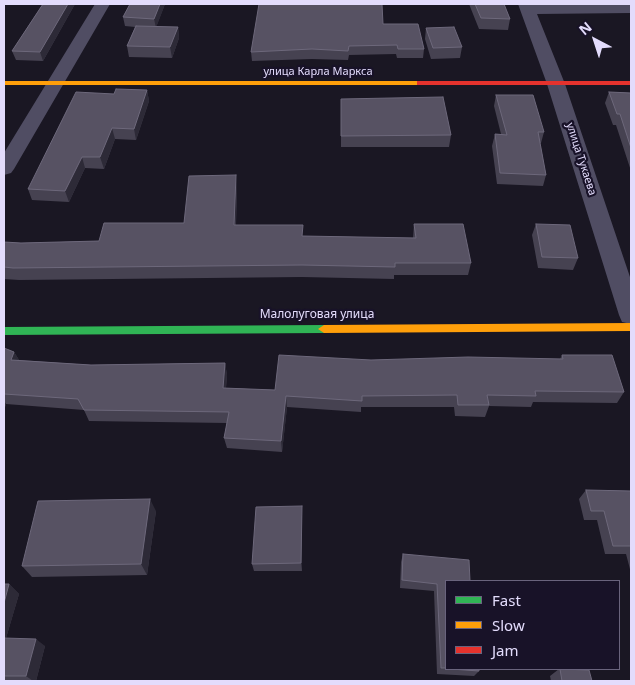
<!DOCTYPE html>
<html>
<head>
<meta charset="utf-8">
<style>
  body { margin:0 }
  #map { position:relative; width:635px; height:685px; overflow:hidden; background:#1a1723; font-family:"Noto Sans",sans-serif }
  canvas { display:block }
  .frame { position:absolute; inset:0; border:5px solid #e3dcfc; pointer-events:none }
  .legend { position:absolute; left:445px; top:580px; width:175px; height:90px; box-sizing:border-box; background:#181228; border:1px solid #69637d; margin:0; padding:6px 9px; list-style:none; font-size:15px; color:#e3dcfc }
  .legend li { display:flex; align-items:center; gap:10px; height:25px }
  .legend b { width:25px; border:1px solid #69637d }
  .north { position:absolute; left:570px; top:15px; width:50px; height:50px; -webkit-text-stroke:4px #181228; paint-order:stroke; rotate:320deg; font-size:14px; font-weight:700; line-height:20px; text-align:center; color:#e3dcfc }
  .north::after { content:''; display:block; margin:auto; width:18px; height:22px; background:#e3dcfc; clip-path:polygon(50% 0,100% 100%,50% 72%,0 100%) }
</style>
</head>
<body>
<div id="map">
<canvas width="635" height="685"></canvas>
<div class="frame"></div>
<ul class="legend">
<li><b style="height:6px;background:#30b455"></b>Fast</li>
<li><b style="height:6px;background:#ff9f0a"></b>Slow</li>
<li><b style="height:6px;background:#e5322d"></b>Jam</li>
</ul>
<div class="north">N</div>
</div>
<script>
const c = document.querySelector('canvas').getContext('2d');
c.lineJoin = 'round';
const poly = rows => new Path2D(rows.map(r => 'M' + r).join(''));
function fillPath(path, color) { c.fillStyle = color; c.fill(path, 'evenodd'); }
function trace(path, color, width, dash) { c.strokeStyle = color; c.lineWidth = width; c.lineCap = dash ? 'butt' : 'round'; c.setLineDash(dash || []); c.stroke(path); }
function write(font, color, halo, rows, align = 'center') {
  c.font = font + ' "Noto Sans",sans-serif'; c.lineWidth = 4.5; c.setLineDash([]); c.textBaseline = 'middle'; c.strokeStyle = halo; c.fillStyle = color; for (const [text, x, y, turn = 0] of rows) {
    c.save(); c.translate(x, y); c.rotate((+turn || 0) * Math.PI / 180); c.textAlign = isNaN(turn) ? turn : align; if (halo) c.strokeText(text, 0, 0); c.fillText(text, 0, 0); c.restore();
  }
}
fillPath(poly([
  [95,4,110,4,14,169,11,173,4,175,4,153,95,4],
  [518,4,631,4,631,13,537,14,565,84,631,280,631,324,622,322,619,315,547,84,518,4]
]), '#504d63');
fillPath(poly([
  [324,325,330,329,324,333,4,335,4,327,324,325]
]), '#30b455');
fillPath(poly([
  [4,81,420,81,424,83,420,85,4,85,4,81],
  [631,323,631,331,324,333,318,329,324,325,631,323]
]), '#ff9f0a');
fillPath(poly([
  [417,81,631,81,631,85,417,85,417,81]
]), '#e5322d');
fillPath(poly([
  [43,4,75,4,43,61,16,60,12,51],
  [130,4,165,4,156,27,178,27,179,38,172,58,129,57,127,46,135,27,125,26,123,17],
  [469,4,504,4,510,19,508,30,479,29],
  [383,24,424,49,423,58,397,58,396,54,349,55,348,60,312,59,252,61,251,52],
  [426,28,462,47,460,58,431,59,425,39],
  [147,90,149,101,136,140,115,139,104,169,85,168,69,202,32,200,28,189,114,94],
  [609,92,631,93,631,171,616,125,613,125,605,103],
  [496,95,544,132,541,143,540,143,546,175,543,186,497,184,492,146,495,134,501,134,494,106],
  [341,110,451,135,449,147,341,147],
  [237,187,236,225,303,236,413,238,414,224,471,263,468,275,394,275,394,279,302,277,19,280,4,279,4,242,21,243,99,241,184,223],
  [536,224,578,258,573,270,538,268,532,235],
  [4,348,14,352,19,360,91,365,225,363,227,375,226,388,275,390,371,360,560,359,562,355,624,392,617,403,533,402,531,407,489,406,485,417,455,416,454,407,361,407,361,412,287,407,282,452,227,448,224,438,227,423,89,421,84,410,6,404,4,410],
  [586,490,631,491,631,573,626,554,605,554,597,520,584,520,579,499],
  [156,511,147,575,32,577,22,566],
  [302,515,302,571,254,571,252,564],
  [403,554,446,581,479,671,474,676,437,674,434,591,400,588,401,562],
  [4,584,9,584,19,594,6,638,45,646,36,681,4,681],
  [559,669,572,669,592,681,551,681,550,676]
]), '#464251');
fillPath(poly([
  [68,4,75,4,43,61,40,52],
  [160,4,165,4,156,28,154,19],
  [178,27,179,38,172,58,170,47],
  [147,90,149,101,136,140,134,129],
  [112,128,115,139,104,169,100,157],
  [82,157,85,168,69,202,65,191],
  [236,175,237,187,235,237,234,225],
  [14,352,21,363,11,360],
  [225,363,227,375,225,399,223,388],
  [286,396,287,407,282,452,281,441],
  [4,401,6,404,4,410],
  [150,499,156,511,147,575,141,564],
  [302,506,302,571,301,563],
  [9,584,19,594,4,645,4,603],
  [36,639,45,646,36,681,33,681,26,676]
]), '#2d2a37');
const building = poly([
  [43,4,68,4,40,52,12,51,43,4],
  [130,4,160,4,154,19,123,17,130,4],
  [259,4,382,4,383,24,418,24,424,49,398,49,397,45,349,46,348,51,312,49,251,52,259,4],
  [475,4,504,4,510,19,481,18,475,4],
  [136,26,178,27,170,47,127,46,136,26],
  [454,27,462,47,433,48,426,28,454,27],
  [116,89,147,90,134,129,112,128,100,157,82,157,65,191,28,189,76,92,114,94,116,89],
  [609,92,631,93,631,148,620,114,617,114,609,92],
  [496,95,533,95,544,132,538,132,546,175,500,173,495,134,507,135,496,95],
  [443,97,451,135,341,136,341,99,443,97],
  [236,175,234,225,303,225,302,236,416,238,414,224,463,224,471,263,395,263,395,267,302,265,13,268,4,267,4,242,21,243,99,241,104,223,184,223,189,176,236,175],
  [536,224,570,225,578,258,542,257,536,224],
  [4,348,14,352,11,360,91,365,225,363,223,388,275,390,279,355,371,360,468,357,563,359,562,355,612,355,624,392,535,391,536,396,487,395,489,405,458,405,457,395,362,396,362,401,286,396,281,441,224,438,229,412,84,410,78,399,4,394,4,348],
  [586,490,631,491,631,546,613,546,604,511,591,511,586,490],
  [150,499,141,564,22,566,38,501,150,499],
  [302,506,301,563,252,564,256,507,302,506],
  [403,554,469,560,470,581,446,581,446,668,441,668,437,584,402,580,403,554],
  [4,584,9,584,4,603,4,584],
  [4,638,36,639,26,676,4,676,4,638],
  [451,669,479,669,479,671,451,669],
  [560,669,589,670,592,681,562,681,560,669]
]);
fillPath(building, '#575263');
trace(building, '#6d687b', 1);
write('11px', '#e3dcfc', '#181228', [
  ["улица Карла Маркса",318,72],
  ["улица Тукаева",581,159,72]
]);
write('12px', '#e3dcfc', '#181228', [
  ["Малолуговая улица",317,315]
]);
</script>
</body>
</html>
